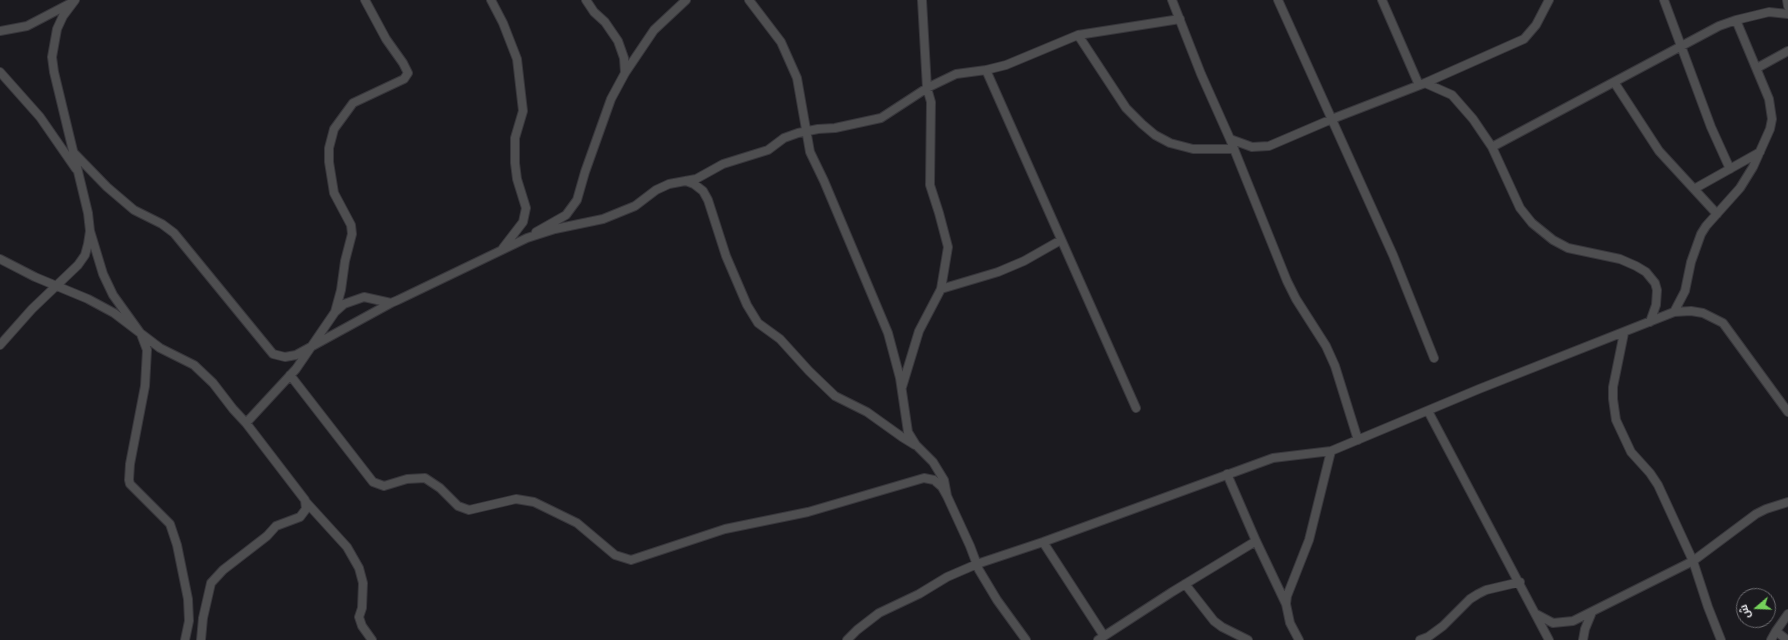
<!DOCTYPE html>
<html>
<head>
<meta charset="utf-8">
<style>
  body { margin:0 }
  #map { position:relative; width:1788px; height:640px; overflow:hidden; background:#1b1a1f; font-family:"Source Sans 3",Cairo,sans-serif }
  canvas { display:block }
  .north { position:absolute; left:1736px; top:588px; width:40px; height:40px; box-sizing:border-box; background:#1b1a1f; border:1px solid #6d6c71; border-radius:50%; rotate:251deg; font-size:11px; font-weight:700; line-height:16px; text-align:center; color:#e7e7eb }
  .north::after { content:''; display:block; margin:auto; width:14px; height:18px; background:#75d25b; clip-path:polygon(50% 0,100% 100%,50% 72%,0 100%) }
</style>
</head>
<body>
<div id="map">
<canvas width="1788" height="640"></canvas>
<div class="north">ش</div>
</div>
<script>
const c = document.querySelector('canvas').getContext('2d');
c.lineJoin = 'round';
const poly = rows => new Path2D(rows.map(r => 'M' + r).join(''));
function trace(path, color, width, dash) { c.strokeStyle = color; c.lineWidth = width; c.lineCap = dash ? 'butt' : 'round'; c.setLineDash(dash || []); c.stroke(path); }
const street = poly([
  [491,0,503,23,517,59,523,111,515,138,515,163,517,179,526,208,523,222,503,248],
  [586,0,594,12,605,22,618,41,624,58,625,73],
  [749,0,781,42,797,78,810,152,824,181,888,333,900,378,908,432,916,445,933,462,944,480,947,496,970,546,979,570,997,600,1026,640],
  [1172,0,1201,74,1230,139,1287,281,1296,299,1326,346,1335,366,1358,440],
  [1278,0,1393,255,1434,358],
  [1382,0,1419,85],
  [1664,0,1711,127,1730,169],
  [1787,0,1788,6],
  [0,31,27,26,71,3],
  [1078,35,1126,108,1142,124,1155,135,1170,143,1193,149,1234,149],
  [1757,68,1788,51],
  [986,70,1136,408],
  [0,72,40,117,76,169],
  [1614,82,1659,151,1717,214],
  [1425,83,1452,95,1473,119,1492,147,1520,208,1532,223,1553,240,1568,248,1620,259,1636,266,1646,272,1655,283,1657,290,1656,305,1650,322],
  [1230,139,1252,147,1269,146,1332,119,1425,83,1524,39,1536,25,1549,0],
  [1492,147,1719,26,1736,20,1769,12,1788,14],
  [74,153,107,187,134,210,162,224,174,233,273,354,285,357,296,355,391,303],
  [686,181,694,184,703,191,708,200,726,256,747,305,758,323,780,339,809,371,835,396,867,412,902,437,915,445],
  [1694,189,1760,152],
  [90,231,103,274,113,295,141,334,147,350,145,386,130,464,129,480,130,484,170,524,177,545,188,599,189,621,185,640],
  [536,232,566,215,577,200,585,172,611,99,625,73,654,30,686,0],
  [0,259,35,277,88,299,114,313,160,348,194,365,213,383,233,409,246,423],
  [941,289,998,272,1024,261,1061,240],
  [335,312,341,290,345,261,352,234,351,225,334,193,329,162,329,148,334,129,353,103,404,79,408,73,403,63,386,39,365,0],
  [1674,312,1685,291,1691,262,1701,234,1706,226,1740,188,1753,167,1770,129,1772,119,1769,99,1736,20],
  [1624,333,1613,387,1613,399,1616,420,1631,452,1650,473,1658,485,1693,561,1708,607,1721,640],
  [0,345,32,309,78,265,85,255,88,244,90,231,88,213,54,72,52,57,57,29,63,16,75,0],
  [290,375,373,482,384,486,407,479,425,478,440,488,458,506,469,510,516,499,534,502,577,523,615,555,631,560,725,529,808,512,924,478,934,480,942,487,947,496],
  [902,387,919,331,941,289,948,247,939,213,930,185,931,102,927,88,922,0],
  [1428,411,1549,640],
  [1227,474,1256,541,1286,604],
  [306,502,347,547,359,568,363,583,362,608,359,617,362,626,372,640],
  [1043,542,1104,636],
  [1185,584,1214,621,1222,627,1248,640],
  [1536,614,1553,623,1573,621,1693,561,1756,514,1766,509,1788,502],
  [1776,631,1787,640],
  [201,640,203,618,211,583,223,570,267,536,276,526,300,517,306,509,305,500,246,423,296,369,335,312,344,304,364,297,391,303,398,300,527,238,555,229,603,219,635,206,656,190,669,184,696,179,723,164,768,150,784,138,798,133,818,129,835,128,881,118,927,88,956,74,986,70,1006,65,1078,35,1180,19],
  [847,640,857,630,879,613,919,594,947,577,977,564,1043,542,1273,458,1331,451,1479,389,1674,312,1691,311,1703,313,1723,323,1788,412],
  [1098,640,1172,592,1256,541],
  [1299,640,1290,623,1286,604,1287,596,1309,540,1331,451],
  [1420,640,1428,637,1443,626,1470,599,1478,594,1486,590,1520,582],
  [1583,640,1585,629,1592,612],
  [1771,640,1776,631,1788,614]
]);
trace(street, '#38373c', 10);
trace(street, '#4e4e50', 8);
</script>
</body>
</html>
